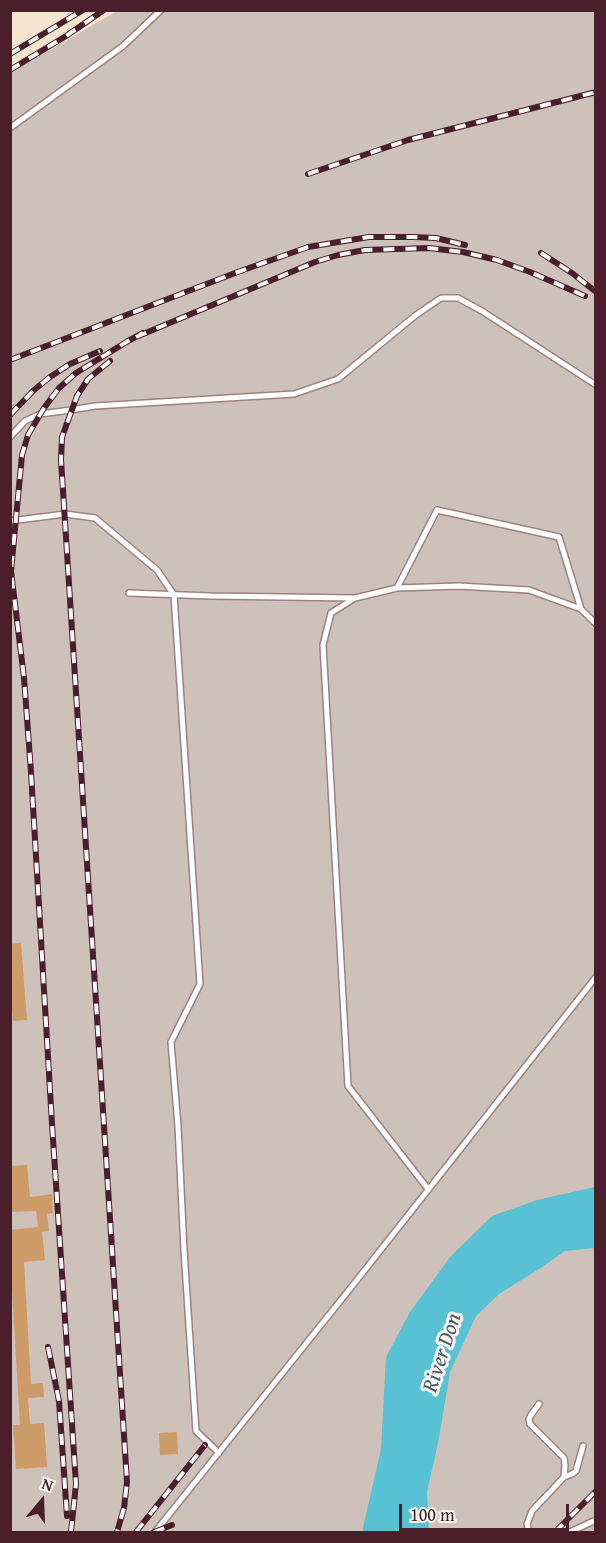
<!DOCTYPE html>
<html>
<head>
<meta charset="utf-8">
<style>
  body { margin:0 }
  #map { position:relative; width:606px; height:1543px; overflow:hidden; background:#f4e5d0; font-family:"Gentium Book Plus",serif }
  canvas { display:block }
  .frame { position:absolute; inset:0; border:12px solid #4a1f2b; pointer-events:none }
  .north { position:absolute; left:12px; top:1471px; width:60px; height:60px; -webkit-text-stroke:4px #f6f6f2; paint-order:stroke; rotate:19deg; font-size:16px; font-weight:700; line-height:24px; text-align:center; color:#4a1f2b }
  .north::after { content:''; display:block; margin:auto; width:21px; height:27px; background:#4a1f2b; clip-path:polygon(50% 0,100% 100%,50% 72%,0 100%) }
  .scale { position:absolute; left:399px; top:1504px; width:170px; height:27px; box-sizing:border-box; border:3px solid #4a1f2b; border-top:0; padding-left:8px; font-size:18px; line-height:21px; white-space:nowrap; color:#4a1f2b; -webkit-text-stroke:4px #f6f6f2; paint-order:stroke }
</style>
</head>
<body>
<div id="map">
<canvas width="606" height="1543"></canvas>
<div class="frame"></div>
<div class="north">N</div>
<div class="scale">100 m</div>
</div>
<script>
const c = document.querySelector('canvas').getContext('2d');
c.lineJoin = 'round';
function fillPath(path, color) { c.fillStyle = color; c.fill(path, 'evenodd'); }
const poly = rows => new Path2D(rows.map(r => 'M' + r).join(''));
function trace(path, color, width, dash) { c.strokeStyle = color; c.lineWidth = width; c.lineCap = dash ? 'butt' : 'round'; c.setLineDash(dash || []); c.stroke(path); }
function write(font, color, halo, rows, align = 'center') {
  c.font = font + ' "Gentium Book Plus",serif'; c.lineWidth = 6; c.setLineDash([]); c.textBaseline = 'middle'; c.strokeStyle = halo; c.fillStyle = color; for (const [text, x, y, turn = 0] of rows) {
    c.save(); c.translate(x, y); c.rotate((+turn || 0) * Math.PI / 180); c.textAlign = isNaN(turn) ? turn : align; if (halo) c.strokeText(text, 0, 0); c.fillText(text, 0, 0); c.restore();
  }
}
fillPath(poly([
  [117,11,595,11,595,1532,11,1532,10,73]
]), '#cec1ba');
fillPath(poly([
  [595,1187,595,1248,565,1251,542,1267,499,1294,476,1316,450,1372,438,1443,427,1492,429,1532,362,1532,381,1449,386,1357,410,1312,450,1257,492,1216,537,1200]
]), '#58c1d4');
fillPath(poly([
  [21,943,27,1020,13,1021,10,987,10,944],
  [27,1165,30,1197,52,1194,53,1213,47,1214,49,1231,42,1232,45,1260,24,1262,31,1384,43,1383,44,1397,28,1398,30,1424,44,1423,47,1467,16,1469,13,1425,20,1425,10,1257,10,1230,38,1227,36,1211,10,1212,10,1166],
  [177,1432,178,1454,160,1455,159,1433]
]), '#cc9b68');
const lane = poly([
  [10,128,123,46,161,10],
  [10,437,25,421,40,414,71,410,95,406,294,394,338,379,416,315,441,298,458,298,482,311,596,385],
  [10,521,65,514,95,518,157,570,174,595,200,984,171,1042,178,1126,184,1250,196,1431,219,1453],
  [397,588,459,586,529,590,581,609],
  [129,593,211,596,355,598,397,588,437,510,559,537,581,609,596,624],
  [355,598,331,613,323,645,348,1086,428,1189],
  [564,1477,572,1474,576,1471,583,1446],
  [155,1532,353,1285,596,977],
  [529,1532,527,1524,532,1511,564,1477,565,1465,564,1458,530,1424,529,1419,531,1415,539,1404],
  [570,1532,596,1520]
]);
trace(lane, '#9f827e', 8);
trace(lane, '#fff', 5);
const rail = poly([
  [10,54,83,10],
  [10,70,66,36,104,10],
  [308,174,408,140,596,92],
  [541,253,572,273,596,292],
  [136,337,315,262,338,255,365,250,429,248,463,252,497,260,530,272,585,296],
  [10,360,235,273,308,247,369,237,413,237,436,238,465,245],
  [110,361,88,379,77,396,62,437,61,460,127,1482,124,1508,117,1532],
  [10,415,34,390,50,377,70,364,100,351],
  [48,1347,59,1401,67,1516],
  [71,1532,76,1484,52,1124,31,772,24,678,11,571,22,455,28,435,44,408,59,388,76,373,128,341,143,333],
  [136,1532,205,1445],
  [154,1532,172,1525],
  [555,1532,596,1491]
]);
trace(rail, '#4a1f2b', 6);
trace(rail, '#f6f6f2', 4, [11]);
write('italic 22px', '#4f5866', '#f6f6f2', [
  ["River Don",443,1353,-72]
]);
</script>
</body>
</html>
